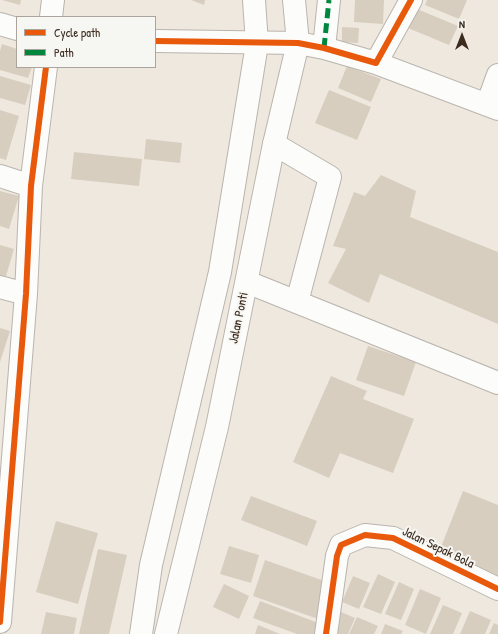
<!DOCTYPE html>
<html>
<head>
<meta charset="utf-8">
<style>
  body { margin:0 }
  #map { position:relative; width:498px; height:634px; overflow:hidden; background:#eee8df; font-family:"Patrick Hand",sans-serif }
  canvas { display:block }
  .legend { position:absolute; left:16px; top:16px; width:140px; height:52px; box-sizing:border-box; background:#f6f6f2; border:1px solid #aba49d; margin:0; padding:5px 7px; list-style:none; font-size:12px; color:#3b2a1e }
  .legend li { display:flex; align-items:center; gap:8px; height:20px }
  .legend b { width:20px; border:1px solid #aba49d }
  .north { position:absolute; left:442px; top:16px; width:40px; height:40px; -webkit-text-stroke:3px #f6f6f2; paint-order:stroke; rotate:0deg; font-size:11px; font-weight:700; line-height:16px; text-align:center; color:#3b2a1e }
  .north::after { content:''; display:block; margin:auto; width:14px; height:18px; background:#3b2a1e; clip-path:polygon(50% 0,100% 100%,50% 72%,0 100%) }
</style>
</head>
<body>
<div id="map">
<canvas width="498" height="634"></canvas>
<ul class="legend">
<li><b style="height:5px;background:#e8590c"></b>Cycle path</li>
<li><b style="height:5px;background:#00873e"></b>Path</li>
</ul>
<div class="north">N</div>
</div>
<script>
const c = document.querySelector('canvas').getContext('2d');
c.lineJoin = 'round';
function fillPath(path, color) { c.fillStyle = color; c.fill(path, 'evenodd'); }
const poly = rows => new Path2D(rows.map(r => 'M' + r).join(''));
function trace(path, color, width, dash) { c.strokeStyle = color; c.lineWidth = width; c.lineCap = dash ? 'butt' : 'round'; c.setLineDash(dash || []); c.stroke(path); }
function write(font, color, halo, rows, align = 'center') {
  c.font = font + ' "Patrick Hand",sans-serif'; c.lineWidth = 4; c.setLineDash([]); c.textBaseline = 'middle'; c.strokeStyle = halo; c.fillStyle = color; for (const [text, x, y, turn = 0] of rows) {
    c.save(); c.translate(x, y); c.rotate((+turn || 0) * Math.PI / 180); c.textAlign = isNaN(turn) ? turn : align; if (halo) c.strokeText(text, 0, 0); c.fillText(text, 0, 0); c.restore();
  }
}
fillPath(poly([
  [2,0,21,0,20,5],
  [191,0,205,0,204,5],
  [355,0,384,0,383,24,354,22],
  [427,0,467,0,459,19,425,5],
  [417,9,458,26,449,45,408,28],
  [342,27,359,28,358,43,342,42],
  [2,44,17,49,17,67,32,67,28,78,0,70,0,51],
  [347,66,381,79,371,102,338,88],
  [0,76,31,85,25,105,0,98],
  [329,90,371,107,357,140,315,123],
  [0,110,19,116,6,160,0,158],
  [146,139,182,143,180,163,144,159],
  [74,152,142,159,139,186,71,179],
  [381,175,416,191,410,217,498,252,498,324,380,274,369,303,328,283,346,249,333,246,354,192,365,196],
  [0,191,19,196,9,229,0,226],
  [0,245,14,249,6,276,0,275],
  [0,328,10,331,0,362],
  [368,346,416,362,404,396,356,380],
  [331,376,367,391,363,399,414,419,393,473,340,453,329,478,293,462],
  [463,491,498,505,498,581,437,557],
  [251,496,317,521,307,546,241,520],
  [56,521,98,533,78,604,36,592],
  [229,546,259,555,251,583,220,574],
  [98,549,127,555,109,634,79,634],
  [265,560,330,583,318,619,253,596],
  [378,574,395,582,381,614,363,607],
  [353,576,370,583,359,609,342,602],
  [399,582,414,589,401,620,385,614],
  [224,584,249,596,239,619,213,607],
  [420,589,441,598,426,634,405,625],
  [260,601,321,624,318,634,297,634,253,618],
  [443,605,462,613,453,634,430,634],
  [470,611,491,620,485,634,460,634],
  [46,612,77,618,74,634,41,634],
  [341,612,355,618,348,634,332,634],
  [357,617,378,626,374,634,349,634],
  [494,623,498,625,498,634,489,634],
  [385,624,403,631,401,634,381,634],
  [258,625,280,634,255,634]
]), '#d8cebf');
const minor = poly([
  [51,17,53,0],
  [0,24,17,29],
  [155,41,298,43,324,48,376,63,498,109],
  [324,48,329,0],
  [376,63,411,0],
  [487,105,498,75],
  [274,144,330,177,297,302],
  [0,176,31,186],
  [247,282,498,383],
  [0,287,26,294],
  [0,622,26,294,31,186,46,67],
  [326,634,337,556,341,545,365,535,393,538,498,589]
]);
const major = poly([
  [141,634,151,565,220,272,257,44,254,0],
  [166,634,217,427,274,144,298,43,294,0]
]);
trace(minor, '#bab4ae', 24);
trace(major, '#bab4ae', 24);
trace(minor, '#fcfcfa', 22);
trace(major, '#fcfcfa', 22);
trace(poly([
  [324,48,329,0]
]), '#00873e', 5, [10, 5]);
trace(poly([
  [155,41,298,43,324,48,376,63,411,0],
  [0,622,26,294,31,186,46,67],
  [326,634,337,556,341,545,365,535,393,538,498,589]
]), '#e8590c', 6);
write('13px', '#3b2a1e', '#f6f6f2', [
  ["Jalan Ponti",239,318,-78],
  ["Jalan Sepak Bola",438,548,26]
]);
</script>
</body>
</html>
